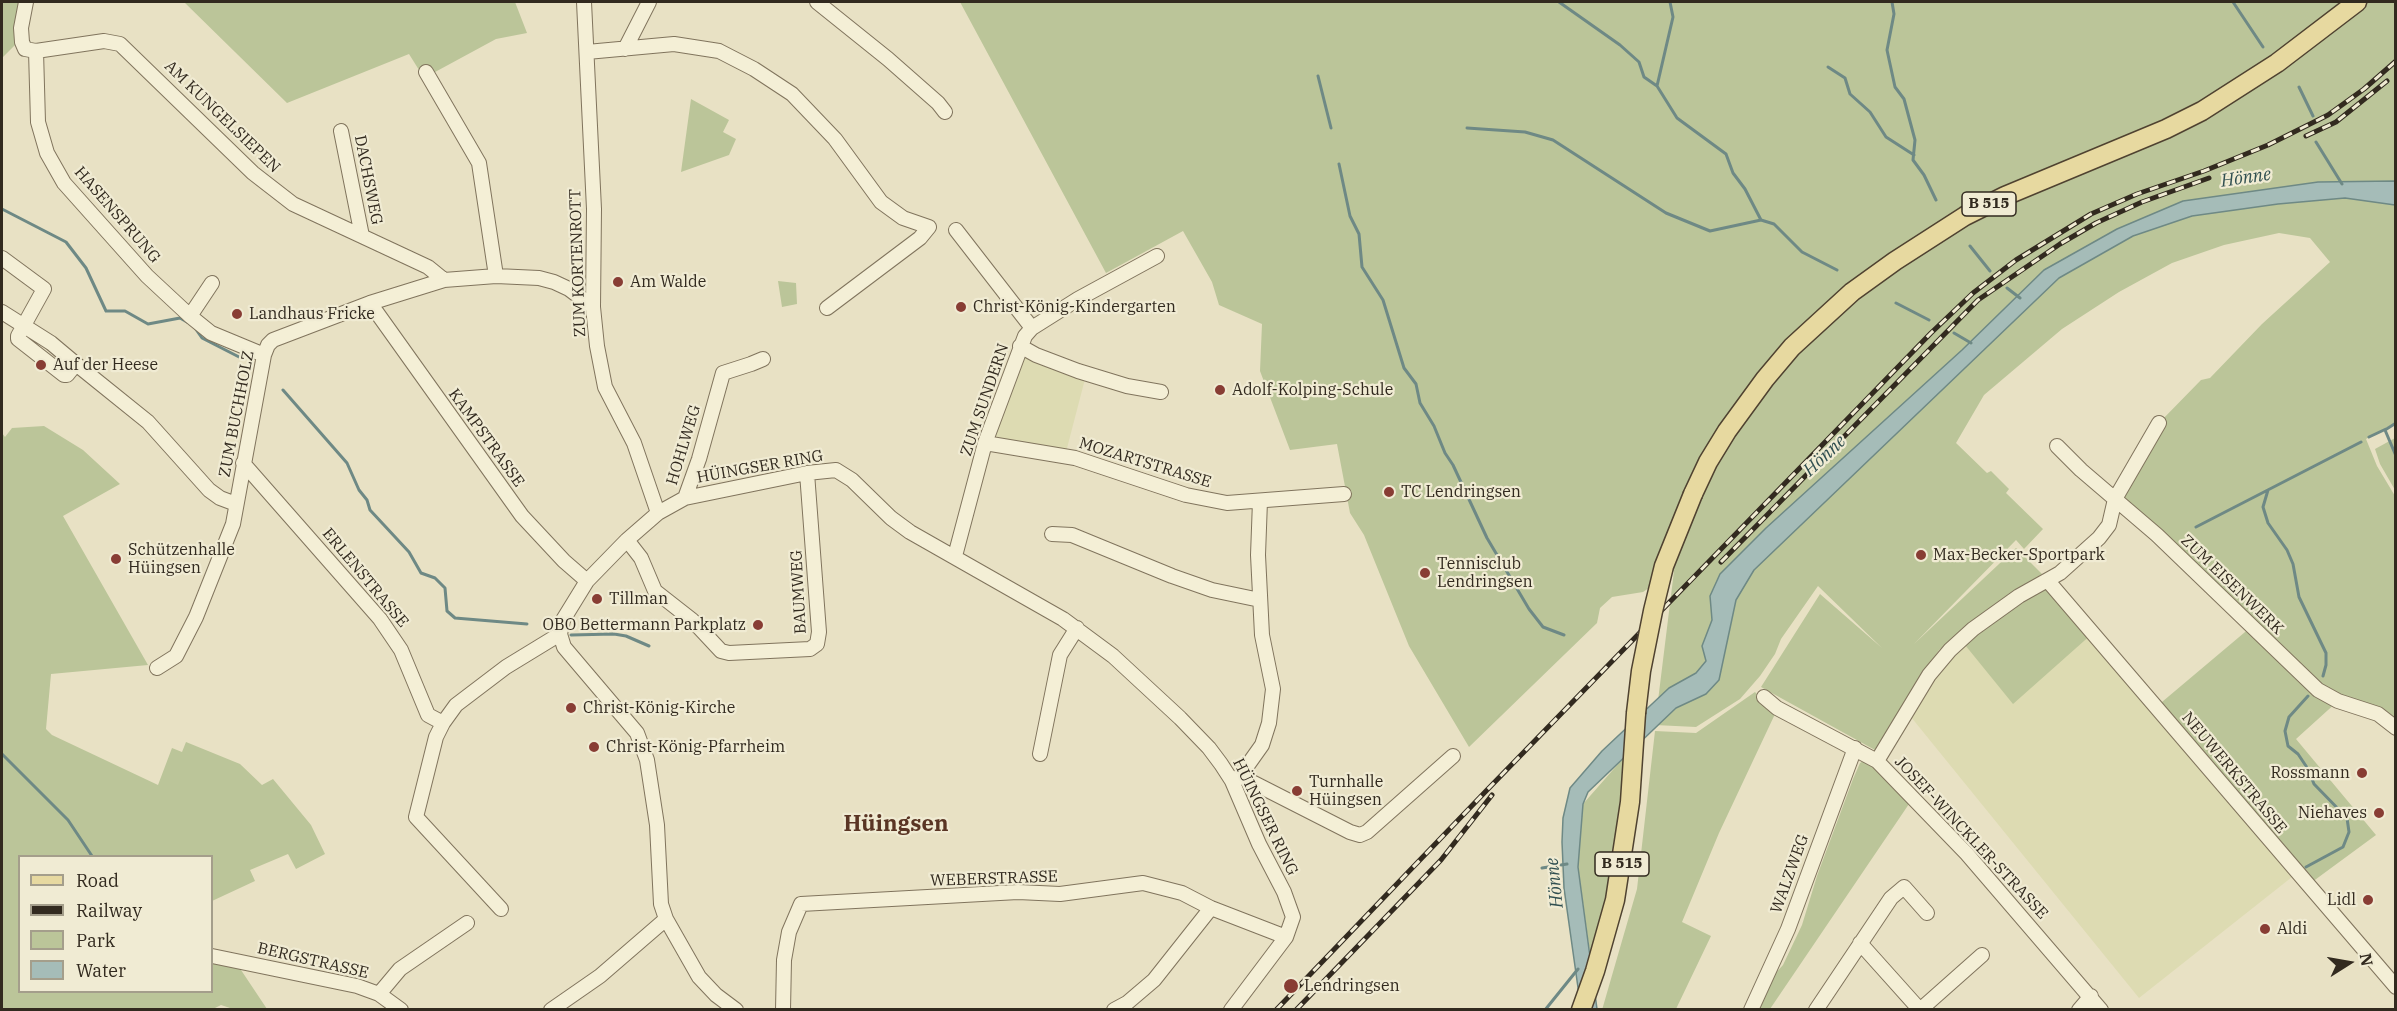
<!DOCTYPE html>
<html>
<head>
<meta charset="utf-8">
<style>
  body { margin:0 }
  #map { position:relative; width:2397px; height:1011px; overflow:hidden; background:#e8e1c4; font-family:"IBM Plex Serif",serif }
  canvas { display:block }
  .frame { position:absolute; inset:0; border:3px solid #322a1f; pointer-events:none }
  .legend { position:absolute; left:18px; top:855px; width:195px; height:138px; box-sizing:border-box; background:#f0ebd3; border:2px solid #a49e8b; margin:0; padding:8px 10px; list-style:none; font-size:18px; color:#322a1f }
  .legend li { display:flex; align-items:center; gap:12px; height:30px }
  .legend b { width:30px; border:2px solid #a49e8b }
  .north { position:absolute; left:2319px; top:933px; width:60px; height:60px; -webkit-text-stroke:4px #f0ebd3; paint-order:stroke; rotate:79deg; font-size:16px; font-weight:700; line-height:24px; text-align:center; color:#322a1f }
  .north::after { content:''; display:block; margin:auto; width:21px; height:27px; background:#322a1f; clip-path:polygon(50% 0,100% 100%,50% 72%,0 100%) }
</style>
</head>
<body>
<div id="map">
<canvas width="2397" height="1011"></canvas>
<div class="frame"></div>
<ul class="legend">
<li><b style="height:8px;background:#e7d9a0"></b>Road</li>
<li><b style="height:8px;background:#322a1f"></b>Railway</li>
<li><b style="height:16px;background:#bbc599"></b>Park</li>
<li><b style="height:16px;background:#a5bcb8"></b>Water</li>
</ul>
<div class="north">N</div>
</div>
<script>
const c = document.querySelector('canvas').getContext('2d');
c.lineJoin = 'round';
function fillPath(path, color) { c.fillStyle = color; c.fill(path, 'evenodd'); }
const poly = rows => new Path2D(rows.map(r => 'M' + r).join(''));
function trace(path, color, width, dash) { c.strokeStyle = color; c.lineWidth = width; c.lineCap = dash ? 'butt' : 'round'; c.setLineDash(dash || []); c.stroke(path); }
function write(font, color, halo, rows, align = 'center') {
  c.font = font + ' "IBM Plex Serif",serif'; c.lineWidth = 4.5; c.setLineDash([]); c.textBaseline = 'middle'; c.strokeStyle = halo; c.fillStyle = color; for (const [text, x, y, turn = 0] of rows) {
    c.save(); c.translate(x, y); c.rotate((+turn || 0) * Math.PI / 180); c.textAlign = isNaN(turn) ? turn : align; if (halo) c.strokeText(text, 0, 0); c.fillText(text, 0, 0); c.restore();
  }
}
fillPath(poly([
  [1024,357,1085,379,1066,452,995,439,995,433],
  [2093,633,2156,707,2292,877,2139,998,1911,717,1934,679,1964,644]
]), '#dddbb2');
fillPath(poly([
  [2,2,22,2,15,45,2,58],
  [184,2,515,2,527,33,496,39,424,78,409,54,287,103],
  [960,2,2395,2,2395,423,2366,439,2377,466,2395,496,2395,728,2338,701,2296,739,2376,835,2308,885,2156,707,2251,627,2115,499,2159,423,2201,380,2210,378,2262,324,2330,262,2310,238,2279,233,2224,245,2172,263,2119,292,2062,329,1984,395,1956,443,1987,473,1991,471,2009,489,2006,493,2043,529,2024,549,2016,540,1914,644,2016,548,2042,574,1939,650,1875,750,1761,687,1820,594,1882,648,1818,586,1781,639,1775,654,1760,676,1740,699,1696,727,1655,725,1674,571,1643,592,1612,597,1600,608,1597,623,1469,747,1409,646,1364,535,1350,513,1337,444,1290,450,1260,371,1262,324,1219,305,1212,282,1183,231,1106,273],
  [691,99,729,120,723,132,736,139,729,155,681,172],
  [778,281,796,283,797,304,782,307],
  [44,426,83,450,120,484,63,516,148,665,51,674,46,729,52,735,158,785,172,748,182,752,186,742,240,764,262,785,273,779,311,825,325,854,296,869,288,854,250,870,255,881,212,901,212,856,20,856,20,992,212,992,212,952,231,955,267,1009,233,1009,221,1005,211,1010,2,1009,2,433,5,437,12,428],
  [2395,438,2395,490,2380,464,2375,449],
  [2048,581,2093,633,2013,704,1961,640],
  [1755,692,1775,714,1719,833,1682,922,1711,936,1676,1009,1602,1010,1637,889,1655,731,1696,733],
  [1626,755,1616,855,1591,960,1578,867,1583,804],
  [1865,760,1883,773,1911,801,1770,1009,1756,1010,1773,976,1783,965,1802,925,1817,876,1853,779,1860,763]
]), '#bbc599');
const water = poly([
  [2395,181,2395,205,2345,198,2278,204,2192,216,2133,236,2059,278,1754,570,1736,600,1719,680,1706,694,1676,708,1588,792,1583,804,1578,867,1597,1009,1581,1009,1564,888,1562,842,1563,818,1570,788,1602,751,1669,688,1696,673,1706,661,1702,646,1712,620,1710,596,1720,574,1766,528,1962,350,2044,270,2117,229,2183,201,2318,182,2395,181]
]);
fillPath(water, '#a5bcb8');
trace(water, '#6e8985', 1.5);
trace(poly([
  [1559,2,1620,45,1639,62,1644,77,1657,86,1677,118,1726,154,1733,173,1745,189,1761,220,1774,224,1802,252,1837,270],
  [1892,2,1894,14,1887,50,1895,87,1904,99,1915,140,1913,160,1924,175,1936,200],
  [2233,2,2263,47],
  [1828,67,1845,78,1850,94,1870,112,1886,137,1914,155],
  [1318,76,1331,128],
  [1657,86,1673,17,1670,2],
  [2299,87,2313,116],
  [1467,128,1525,132,1553,140,1666,213,1710,231,1761,220],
  [2316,142,2342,184],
  [1339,164,1350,216,1359,234,1362,267,1383,300,1404,368,1416,384,1420,403,1434,426,1445,453,1453,465,1487,538,1529,609,1543,627,1564,635],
  [2,209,66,242,86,268,106,311,125,311,148,324,180,318,187,322],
  [1970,246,1990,271],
  [2007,288,2020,298],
  [1896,303,1929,320],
  [195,328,202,338,243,359],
  [1954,333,1971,343],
  [283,390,347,463,359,490,367,500,370,510,409,552,421,573,435,578,445,588,447,611,455,618,527,624],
  [2396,423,2385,430,2396,456],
  [2369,437,2386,429],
  [2268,490,2263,507,2268,523,2287,550,2293,564,2299,597,2326,653,2326,665,2323,676],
  [2196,527,2361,442],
  [571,635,614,634,626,636,649,646],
  [2,754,68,820,92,856],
  [2306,867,2343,847,2349,832,2347,818,2314,784,2308,769,2298,754,2288,746,2285,731,2289,717,2308,696],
  [1542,868,1567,864],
  [1545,1010,1578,969]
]), '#6e8985', 3);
const minor = poly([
  [26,2,21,28,22,42,25,49,36,51,104,41,120,44,253,173,293,204,428,267,444,280],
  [584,2,594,209,593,307,597,346,605,387,634,443,658,513],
  [817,2,888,59,938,103,945,112],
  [625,49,649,2],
  [36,51,38,122,47,153,64,183,147,276,190,316,211,333,264,355],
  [587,52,674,44,719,51,754,69,792,94,835,139,881,202,903,218,929,227,920,238,827,308],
  [426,72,479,163,496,276],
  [341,131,362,236],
  [956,230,1032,328],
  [2,258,44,289,18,336,18,339,64,375,67,375,76,364],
  [370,303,522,516,564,561,587,581],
  [2,312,51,343,76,364,148,422,209,490,220,498,236,504],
  [190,316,212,283],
  [1020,346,1036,355,1078,371,1127,386,1161,392],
  [985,443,1075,458,1186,495,1227,503,1344,494],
  [2057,446,2081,470,2157,535,2318,690,2338,701,2378,714,2396,728],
  [243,463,380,619,401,650,428,715,443,723],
  [685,498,699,459,723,373,751,364,763,359],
  [1052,534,1072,535,1172,576,1212,590,1260,600],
  [627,540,641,558,655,591,692,620,721,651,729,653,810,649,817,644,819,632,807,473],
  [955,556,985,443,1025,336,1032,328,1078,299,1157,256],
  [2048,581,2396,987],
  [157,668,176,656,196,617,233,524,264,355,268,345,273,340,370,303,444,280,496,276,539,278,554,282,569,289,593,307],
  [1764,697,1777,708,1877,761,1967,854,2101,1010],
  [1040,754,1060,655,1077,628],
  [1877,761,1929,675,1950,650,1973,629,2019,596,2060,573,2099,538,2109,525,2115,499,2159,423],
  [1240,776,1350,832,1360,835,1367,832,1453,756],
  [1232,781,1240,776,1262,745,1269,723,1273,689,1262,635,1258,555,1260,501],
  [501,909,416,817,436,737,443,723,456,705,506,667,560,634],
  [1860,943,1920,1010,1982,955],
  [212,956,357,986,379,994,401,1010],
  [379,994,400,969,467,923],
  [551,1010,600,976,666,919],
  [736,1010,716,995,699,977,666,919,661,904,657,825,647,760,637,733,564,647,560,634,563,620,587,581,627,540,658,513,685,498,807,473,836,470,852,480,891,518,910,532,1063,619,1113,656,1180,718,1209,748,1221,764,1232,781,1259,844,1284,892,1293,917,1286,937,1231,1010],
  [783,1010,784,960,789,932,801,904,1018,892,1060,894,1143,883,1182,893,1211,908,1286,937],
  [1114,1010,1127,1003,1154,980,1211,908],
  [1751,1010,1788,929,1855,748],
  [1816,1010,1891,898,1904,887,1927,913],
  [2079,1010,2091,996]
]);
const major = poly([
  [1693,494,1708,462,1727,431,1765,379,1792,347,1852,292,1895,261,1965,216,2005,196,2166,129,2202,111,2277,63,2357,2],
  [1581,1010,1595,971,1615,900,1630,802,1636,713]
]);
trace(minor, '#80745d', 16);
trace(major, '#4f4230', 21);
trace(minor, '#f4efd6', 14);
trace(major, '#e7d9a0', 18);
const rail = poly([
  [2306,136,2336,122,2387,81],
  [1721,562,1978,300,2060,244,2096,223,2142,202,2209,178],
  [1276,1010,1487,790,1931,333,1973,293,2016,260,2091,214,2137,194,2204,171,2268,145,2328,115,2364,89,2396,61],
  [1296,1010,1441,860,1492,795]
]);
trace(rail, '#322a1f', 5);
trace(rail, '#f0ebd3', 3, [9]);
const majorBridge = poly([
  [1636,713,1641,671,1653,611,1664,566,1693,494]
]);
trace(majorBridge, '#4f4230', 21, []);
trace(majorBridge, '#e7d9a0', 18);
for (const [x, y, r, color] of [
  [618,282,6,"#883d34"],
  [961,307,6,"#883d34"],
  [237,314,6,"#883d34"],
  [41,365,6,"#883d34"],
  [1220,390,6,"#883d34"],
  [1389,492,6,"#883d34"],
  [1921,555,6,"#883d34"],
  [116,559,6,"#883d34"],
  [1425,573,6,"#883d34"],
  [597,599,6,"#883d34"],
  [758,625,6,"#883d34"],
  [571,708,6,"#883d34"],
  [594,747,6,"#883d34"],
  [2362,773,6,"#883d34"],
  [1297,791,6,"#883d34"],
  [2379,813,6,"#883d34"],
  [2368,900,6,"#883d34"],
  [2265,929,6,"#883d34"],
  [1291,986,8,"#883d34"]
]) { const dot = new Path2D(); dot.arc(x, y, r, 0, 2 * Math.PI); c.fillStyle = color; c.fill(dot); trace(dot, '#f0ebd3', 2); }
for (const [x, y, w] of [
  [1989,204,54],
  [1622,864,54]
]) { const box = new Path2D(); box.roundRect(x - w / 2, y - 12, w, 24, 4.5); c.fillStyle = '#f0ebd3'; c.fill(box); trace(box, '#322a1f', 1.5); }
write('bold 15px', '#322a1f', null, [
  ["B 515",1989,204],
  ["B 515",1622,864]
]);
write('16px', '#322a1f', '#f0ebd3', [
  ["AM KUNGELSIEPEN",222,117,44],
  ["DACHSWEG",368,180,79],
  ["HASENSPRUNG",117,215,49],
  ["ZUM KORTENROTT",578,263,-92],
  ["ZUM SUNDERN",985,400,-71],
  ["ZUM BUCHHOLZ",237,414,-79],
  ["KAMPSTRASSE",486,438,54],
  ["HOHLWEG",684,445,-73],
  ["MOZARTSTRASSE",1145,463,17],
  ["HÜINGSER RING",760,467,-10],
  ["ERLENSTRASSE",365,578,50],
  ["ZUM EISENWERK",2232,585,44],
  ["BAUMWEG",799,592,-93],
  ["NEUWERKSTRASSE",2234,773,50],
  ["HÜINGSER RING",1265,817,64],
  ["JOSEF-WINCKLER-STRASSE",1971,838,47],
  ["WALZWEG",1790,874,-70],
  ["WEBERSTRASSE",994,879,-2],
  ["BERGSTRASSE",313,961,13]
]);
write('16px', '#322a1f', '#f0ebd3', [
  ["Am Walde",630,282],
  ["Christ-König-Kindergarten",973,307],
  ["Landhaus Fricke",249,314],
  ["Auf der Heese",53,365],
  ["Adolf-Kolping-Schule",1232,390],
  ["TC Lendringsen",1401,492],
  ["Schützenhalle",128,550],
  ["Hüingsen",128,568],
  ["Max-Becker-Sportpark",1933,555],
  ["Tennisclub",1437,564],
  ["Lendringsen",1437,582],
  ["Tillman",609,599],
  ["OBO Bettermann Parkplatz",746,625,"right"],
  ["Christ-König-Kirche",583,708],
  ["Christ-König-Pfarrheim",606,747],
  ["Rossmann",2350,773,"right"],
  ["Turnhalle",1309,782],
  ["Hüingsen",1309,800],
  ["Niehaves",2367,813,"right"],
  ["Lidl",2356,900,"right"],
  ["Aldi",2277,929],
  ["Lendringsen",1304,986]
], 'left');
write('italic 18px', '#304f50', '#f0ebd3', [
  ["Hönne",2246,178,-8],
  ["Hönne",1825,456,-43],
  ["Hönne",1555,883,-96]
]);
write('bold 22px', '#5a3524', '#f0ebd3', [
  ["Hüingsen",896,825]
]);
</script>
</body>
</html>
